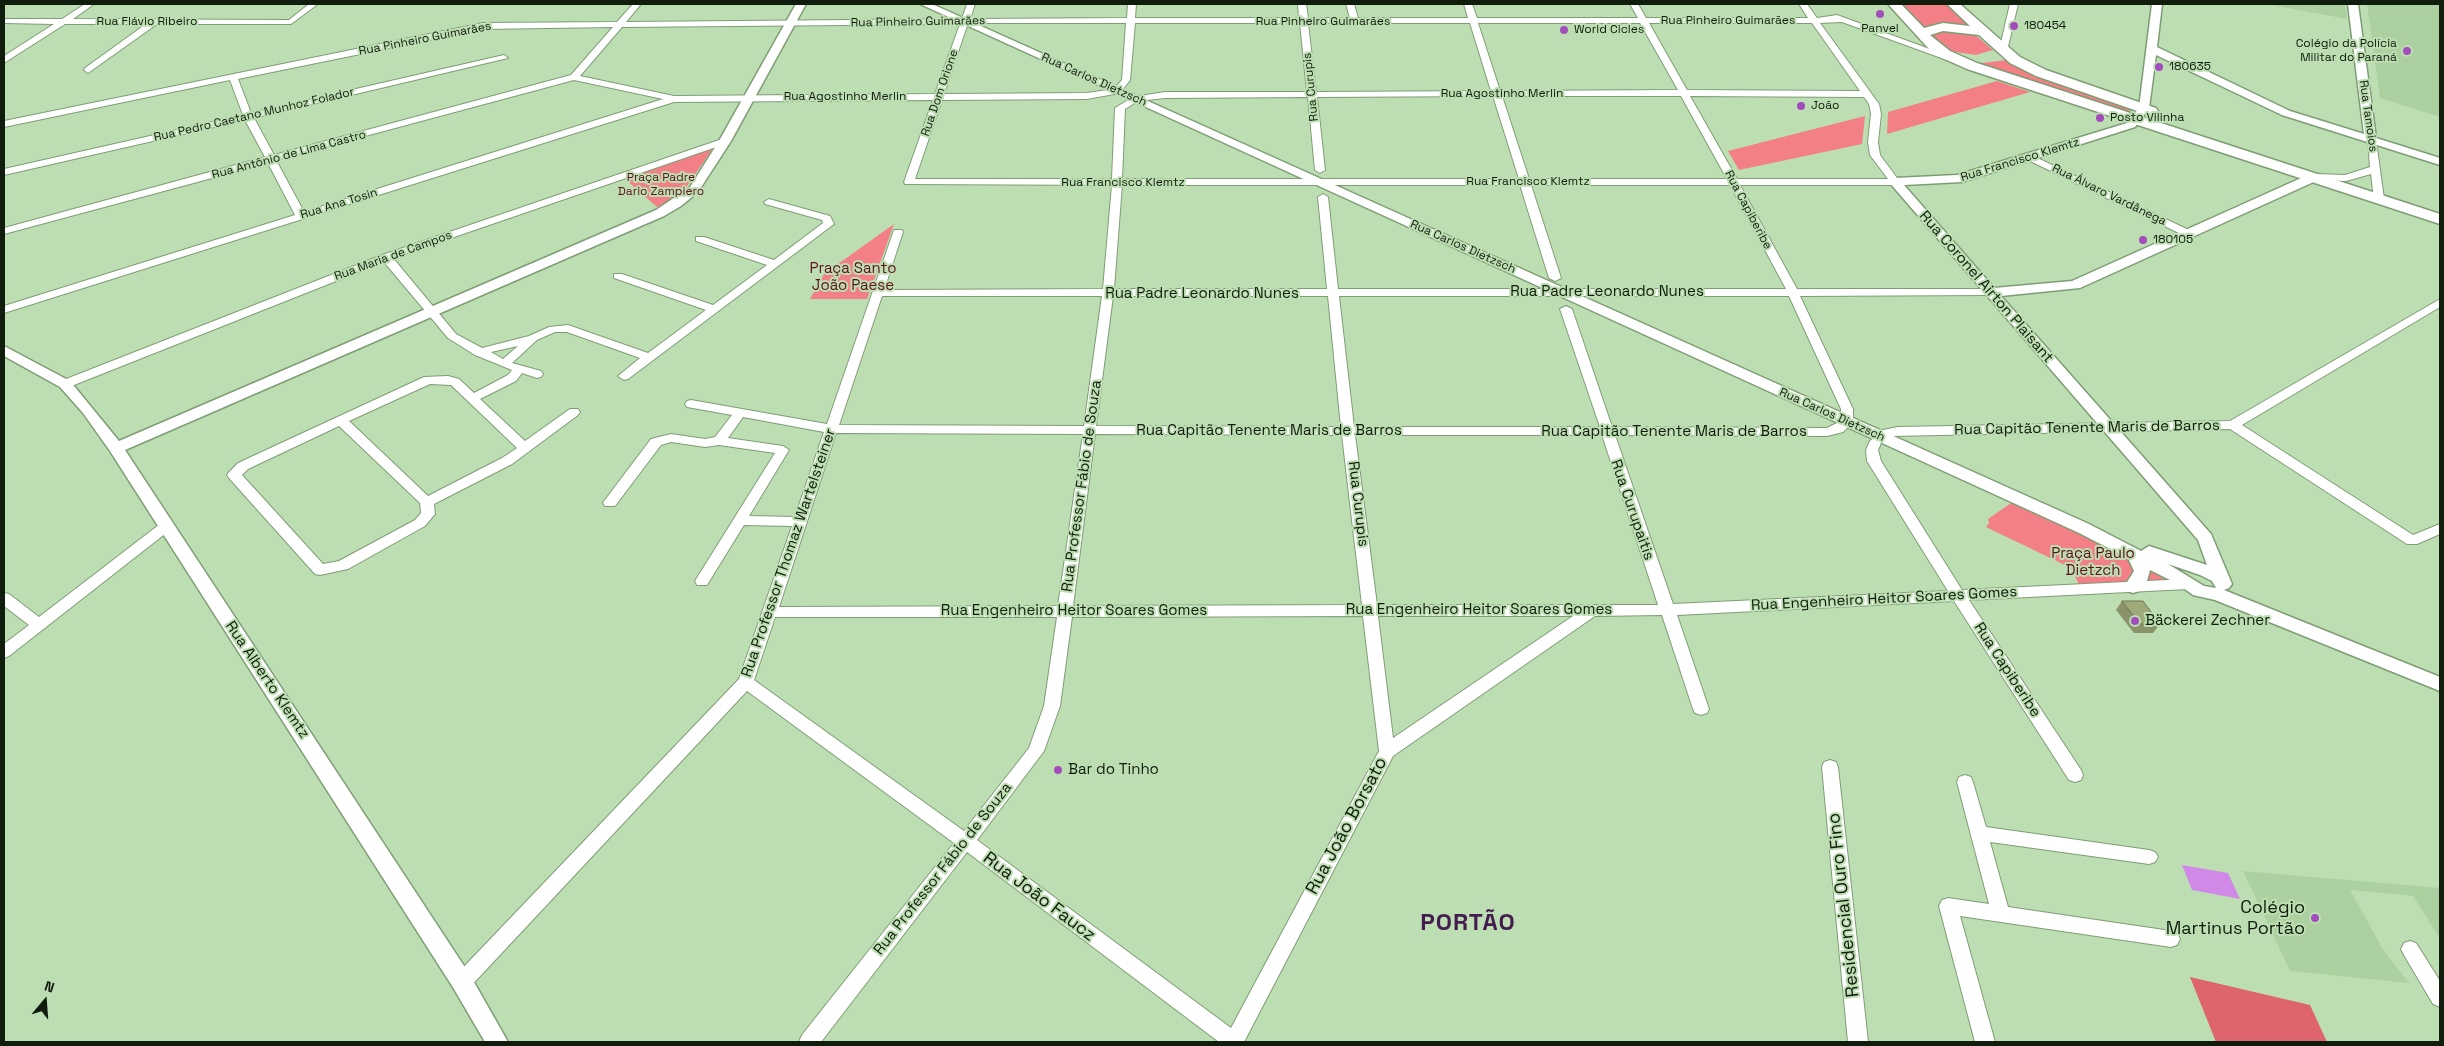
<!DOCTYPE html>
<html>
<head>
<meta charset="utf-8">
<style>
  body { margin:0 }
  #map { position:relative; width:2444px; height:1046px; overflow:hidden; background:#bddeb3; font-family:"Space Grotesk",sans-serif }
  canvas { display:block }
  .frame { position:absolute; inset:0; border:5px solid #101c0c; pointer-events:none }
  .north { position:absolute; left:20px; top:976px; width:50px; height:50px; -webkit-text-stroke:4px #bddeb3; paint-order:stroke; rotate:18deg; font-size:14px; font-weight:700; line-height:20px; text-align:center; color:#101c0c }
  .north::after { content:''; display:block; margin:auto; width:18px; height:22px; background:#101c0c; clip-path:polygon(50% 0,100% 100%,50% 72%,0 100%) }
</style>
</head>
<body>
<div id="map">
<canvas width="2444" height="1046"></canvas>
<div class="frame"></div>
<div class="north">N</div>
</div>
<script>
const c = document.querySelector('canvas').getContext('2d');
c.lineJoin = 'round';
function fillPath(path, color) { c.fillStyle = color; c.fill(path, 'evenodd'); }
const poly = rows => new Path2D(rows.map(r => 'M' + r).join(''));
function trace(path, color, width, dash) { c.strokeStyle = color; c.lineWidth = width; c.lineCap = dash ? 'butt' : 'round'; c.setLineDash(dash || []); c.stroke(path); }
function write(font, color, halo, rows, align = 'center') {
  c.font = font + ' "Space Grotesk",sans-serif'; c.lineWidth = 4; c.setLineDash([]); c.textBaseline = 'middle'; c.strokeStyle = halo; c.fillStyle = color; for (const [text, x, y, turn = 0] of rows) {
    c.save(); c.translate(x, y); c.rotate((+turn || 0) * Math.PI / 180); c.textAlign = isNaN(turn) ? turn : align; if (halo) c.strokeText(text, 0, 0); c.fillText(text, 0, 0); c.restore();
  }
}
fillPath(poly([
  [2266,4,2345,4,2347,19],
  [2367,4,2440,4,2440,117,2380,98],
  [2243,871,2440,888,2440,939,2413,896,2350,890,2384,951,2409,983,2290,971]
]), '#add0a1');
fillPath(poly([
  [1900,4,1949,4,1971,28,1924,29],
  [1944,31,1974,34,1993,50,1976,55,1949,51,1932,35],
  [2007,60,2027,71,2127,106,2130,110,2128,113,1973,64],
  [1997,81,2030,92,1887,134,1888,112],
  [1865,116,1862,144,1739,170,1728,151],
  [713,148,685,189,672,200,657,207,625,179],
  [894,224,867,299,810,299,824,274],
  [2011,503,2180,580,2079,585,2071,568,1986,527,1989,523,1988,519]
]), '#f38086');
fillPath(poly([
  [2190,977,2310,1005,2327,1042,2216,1042]
]), '#de646d');
fillPath(poly([
  [2182,865,2228,873,2240,899,2192,890]
]), '#d189e7');
const minor = poly([
  [85,4,94,4,73,19,289,20,309,4,318,4,291,24,157,24,88,73,84,70,85,68,146,24,65,24,4,63,4,56,54,24,4,23,4,19,62,19,85,4],
  [633,4,641,4,626,22,962,19,967,4,975,4,970,19,1127,18,1128,4,1136,4,1135,18,1299,18,1298,4,1306,4,1308,18,1350,18,1346,4,1354,4,1358,18,1468,18,1464,4,1472,4,1477,18,1638,18,1630,4,1638,4,1646,18,1808,18,1799,4,1807,4,1817,18,1837,15,1954,58,1947,60,1842,22,1820,23,1879,104,1881,114,1878,142,1880,155,1900,182,1895,185,1740,185,1797,289,1991,289,1997,292,1991,295,1800,296,1853,409,1853,422,1843,432,1827,436,1615,435,1673,604,1948,591,1867,461,1866,450,1870,441,1883,430,1898,427,2230,421,2440,299,2440,307,2242,425,2413,535,2440,524,2440,534,2417,544,2407,544,2230,429,1892,436,1881,443,1878,450,1881,461,1962,590,2188,579,2193,580,2195,584,2193,588,2188,589,1969,600,2081,770,2083,775,2081,780,2075,782,2069,780,1954,601,1677,615,1709,709,1707,713,1701,715,1695,713,1693,709,1662,615,1595,616,1393,756,1244,1042,1219,1042,967,852,821,1042,799,1042,802,1035,954,843,747,691,469,988,462,991,455,988,453,982,455,976,739,679,792,526,744,525,707,585,697,585,695,581,775,453,719,445,705,447,671,442,661,445,615,506,605,506,603,503,605,500,651,439,671,434,705,439,715,437,732,415,687,407,685,404,687,401,691,400,827,424,894,230,902,230,903,232,884,290,1103,289,1112,185,905,184,904,182,933,100,674,102,4,313,4,306,295,215,268,163,4,234,4,228,265,157,245,120,4,175,4,169,243,115,230,80,4,127,4,121,483,23,617,22,633,4],
  [968,23,1126,23,1122,80,1114,89,1087,93,944,94,968,23],
  [1135,23,1300,23,1307,92,1165,92,1133,97,1115,108,1112,179,915,179,942,100,1087,99,1120,93,1130,80,1135,23],
  [1308,23,1470,23,1491,91,1316,92,1308,23],
  [1478,23,1640,23,1678,90,1500,91,1478,23],
  [1649,23,1812,23,1860,91,1687,90,1649,23],
  [960,24,935,94,674,96,580,76,622,27,960,24],
  [613,27,571,75,274,155,254,118,508,58,504,55,251,113,238,79,483,29,613,27],
  [574,80,663,99,304,212,276,160,574,80],
  [1493,96,1519,179,1122,179,1125,109,1138,101,1165,98,1308,97,1315,170,1320,173,1325,170,1317,97,1493,96],
  [1502,96,1681,96,1727,179,1529,179,1502,96],
  [1690,96,1864,97,1869,104,1871,114,1868,142,1870,155,1888,179,1737,179,1690,96],
  [1122,185,1520,185,1549,278,1555,281,1561,278,1531,185,1730,185,1786,289,1338,289,1328,197,1323,194,1318,197,1327,289,1114,289,1122,185],
  [882,296,1102,296,1084,426,839,425,882,296],
  [1113,296,1328,296,1341,427,1096,426,1113,296],
  [1339,296,1789,296,1841,409,1841,421,1827,428,1612,427,1572,309,1566,306,1560,309,1600,427,1354,427,1339,296],
  [743,417,824,432,795,517,749,516,789,450,783,446,728,438,743,417],
  [836,433,1083,434,1058,606,779,607,836,433],
  [1095,434,1342,435,1362,605,1073,606,1095,434],
  [1355,435,1602,435,1658,605,1377,605,1355,435],
  [1363,616,1379,751,1231,1028,977,840,1044,751,1060,706,1072,617,1363,616],
  [1378,616,1573,616,1393,738,1378,616],
  [775,617,1057,617,1044,706,1029,748,964,831,754,680,775,617],
  [2010,4,2018,4,2007,51,2003,54,1999,51,2010,4],
  [725,138,728,139,728,143,393,258,456,334,482,348,529,336,549,327,568,325,648,353,706,310,614,278,614,274,622,274,713,305,767,265,696,241,696,237,704,237,774,260,823,223,822,220,765,204,764,202,769,199,830,216,834,224,628,379,624,380,618,376,640,358,567,332,555,332,537,340,512,363,541,371,543,374,541,377,537,378,522,373,516,381,480,399,525,441,570,409,578,409,580,412,578,415,512,464,434,504,435,514,425,526,348,569,320,575,315,574,229,478,227,475,229,472,238,463,424,377,448,376,459,379,474,393,508,375,512,370,475,355,448,338,384,262,69,387,65,388,59,384,61,381,382,255,725,138],
  [518,346,503,359,491,352,518,346],
  [430,384,451,385,517,448,502,458,428,496,349,421,430,384],
  [339,426,420,503,421,513,415,520,339,561,323,564,242,475,248,469,339,426],
  [2368,139,2376,141,2384,199,2383,201,2379,202,2374,199,2371,174,2346,181,2314,180,2309,177,2314,174,2345,175,2370,167,2368,139],
  [2031,155,2191,231,2192,233,2191,235,2183,235,2028,160,2028,156,2031,155],
  [165,522,170,524,172,527,170,530,9,656,4,658,4,644,29,625,4,606,4,593,9,594,39,617,160,524,165,522],
  [1830,760,1836,762,1838,767,1868,1042,1848,1042,1822,767,1824,762,1830,760],
  [1965,775,1971,777,1973,782,1986,827,2149,850,2155,852,2158,857,2155,862,2149,864,1990,842,2008,907,2171,931,2177,933,2180,939,2177,945,2171,947,1960,916,1995,1042,1975,1042,1939,906,1942,900,1948,898,1989,904,1957,782,1959,777,1965,775],
  [2410,941,2416,943,2440,981,2440,1007,2433,1004,2404,955,2401,949,2404,943,2410,941]
]);
const tertiary = poly([
  [796,4,806,4,731,141,698,192,681,206,664,216,125,450,470,975,508,1042,485,1042,454,989,110,451,83,413,60,387,4,356,4,346,70,381,119,441,656,210,690,187,719,141,796,4],
  [920,4,932,4,2089,524,2141,551,2149,546,2207,565,2198,540,1889,182,1895,178,1957,175,2127,123,2139,108,2152,4,2162,4,2157,47,2290,111,2364,134,2348,4,2358,4,2376,138,2440,158,2440,165,2282,115,2156,55,2149,108,2135,127,1962,182,1904,185,1994,288,2072,281,2310,174,2318,174,2318,180,2080,288,2001,296,2211,534,2232,584,2229,588,2224,590,2440,677,2440,691,2215,600,2193,595,2178,584,2150,570,2147,581,2139,591,2133,593,2127,591,2124,587,2134,571,2128,558,2077,532,920,4],
  [2168,564,2200,575,2212,581,2216,588,2204,586,2168,564]
]);
const primary = poly([
  [1888,4,1901,4,1924,28,1943,23,1970,26,1947,4,1960,4,2020,57,2046,70,2156,108,2158,111,2156,114,2146,114,2036,76,2010,63,1979,35,1943,31,1930,35,1950,51,1977,63,2440,214,2440,224,1967,69,1940,57,1929,49,1888,4]
]);
trace(minor, '#7f9d75', 2);
trace(tertiary, '#7f9d75', 3);
trace(primary, '#7f9d75', 3);
fillPath(minor, '#fff');
fillPath(tertiary, '#fff');
fillPath(primary, '#fff');
fillPath(poly([
  [2122,601,2160,624,2153,633,2134,633,2116,610]
]), '#899269');
const building = poly([
  [2122,601,2143,601,2160,624,2140,624,2122,601]
]);
fillPath(building, '#9faa7a');
trace(building, '#6f7755', 1);
for (const [x, y, r, color] of [
  [1880,14,5,"#a24dbb"],
  [2014,26,5,"#a24dbb"],
  [1564,30,5,"#a24dbb"],
  [2407,51,5,"#a24dbb"],
  [2159,67,5,"#a24dbb"],
  [1801,106,5,"#a24dbb"],
  [2100,118,5,"#a24dbb"],
  [2143,240,5,"#a24dbb"],
  [2135,621,5,"#a24dbb"],
  [1058,770,5,"#a24dbb"],
  [2315,918,5,"#a24dbb"]
]) { const dot = new Path2D(); dot.arc(x, y, r, 0, 2 * Math.PI); c.fillStyle = color; c.fill(dot); trace(dot, '#bddeb3', 2); }
write('12px', '#101c0c', '#bddeb3', [
  ["Rua Pinheiro Guimarães",1728,21],
  ["Rua Flávio Ribeiro",147,22],
  ["Rua Pinheiro Guimarães",918,22,-1],
  ["Rua Pinheiro Guimarães",1323,22],
  ["Rua Pinheiro Guimarães",425,39,-11],
  ["Rua Carlos Dietzsch",1094,80,24],
  ["Rua Curupis",1311,87,-96],
  ["Rua Dom Orione",940,93,-71],
  ["Rua Agostinho Merlin",1502,94],
  ["Rua Agostinho Merlin",845,97],
  ["Rua Pedro Caetano Munhoz Folador",254,115,-13],
  ["Rua Tamoios",2368,116,82],
  ["Rua Antônio de Lima Castro",289,155,-15],
  ["Rua Francisco Klemtz",2020,160,-17],
  ["Rua Francisco Klemtz",1528,182],
  ["Rua Francisco Klemtz",1123,183],
  ["Rua Álvaro Vardânega",2109,195,26],
  ["Rua Ana Tosin",339,204,-17],
  ["Rua Capiberibe",1748,210,62],
  ["Rua Carlos Dietzsch",1463,247,24],
  ["Rua Maria de Campos",393,256,-20],
  ["Rua Carlos Dietzsch",1832,415,24]
]);
write('12px', '#101c0c', '#bddeb3', [
  ["180454",2024,26],
  ["Panvel",1880,29,"center"],
  ["World Cicles",1574,30],
  ["Colégio da Polícia",2397,44,"right"],
  ["Militar do Paraná",2397,58,"right"],
  ["180635",2169,67],
  ["João",1811,106],
  ["Posto Vilinha",2110,118],
  ["180105",2153,240]
], 'left');
write('12px', '#5e101c', '#bddeb3', [
  ["Praça Padre",661,178],
  ["Dario Zampiero",661,192]
]);
write('15px', '#5e101c', '#bddeb3', [
  ["Praça Santo",853,269],
  ["João Paese",853,286],
  ["Praça Paulo",2093,554],
  ["Dietzch",2093,571]
]);
write('15px', '#101c0c', '#bddeb3', [
  ["Rua Coronel Airton Plaisant",1986,287,49],
  ["Rua Padre Leonardo Nunes",1607,292],
  ["Rua Padre Leonardo Nunes",1202,294],
  ["Rua Capitão Tenente Maris de Barros",2087,428,-1],
  ["Rua Capitão Tenente Maris de Barros",1269,431],
  ["Rua Capitão Tenente Maris de Barros",1674,432],
  ["Rua Professor Fábio de Souza",1082,486,-82],
  ["Rua Curupis",1358,504,83],
  ["Rua Curupaitis",1632,510,71],
  ["Rua Professor Thomaz Wartelsteiner",789,553,-71],
  ["Rua Engenheiro Heitor Soares Gomes",1884,599,-3],
  ["Rua Engenheiro Heitor Soares Gomes",1479,610],
  ["Rua Engenheiro Heitor Soares Gomes",1074,611],
  ["Rua Capiberibe",2007,670,57],
  ["Rua Alberto Klemtz",267,680,56],
  ["Rua Professor Fábio de Souza",943,869,-52]
]);
write('15px', '#101c0c', '#bddeb3', [
  ["Bäckerei Zechner",2145,621],
  ["Bar do Tinho",1068,770]
], 'left');
write('18px', '#101c0c', '#bddeb3', [
  ["Rua João Borsato",1347,826,-62],
  ["Rua João Faucz",1039,897,37],
  ["Residencial Ouro Fino",1844,905,-96]
]);
write('18px', '#101c0c', '#bddeb3', [
  ["Colégio",2305,908],
  ["Martinus Portão",2305,929]
], 'right');
c.letterSpacing = '1px';
write('bold 24px', '#441c50', '#bddeb3', [
  ["PORTÃO",1468,923]
]);
c.letterSpacing = '0px';
</script>
</body>
</html>
